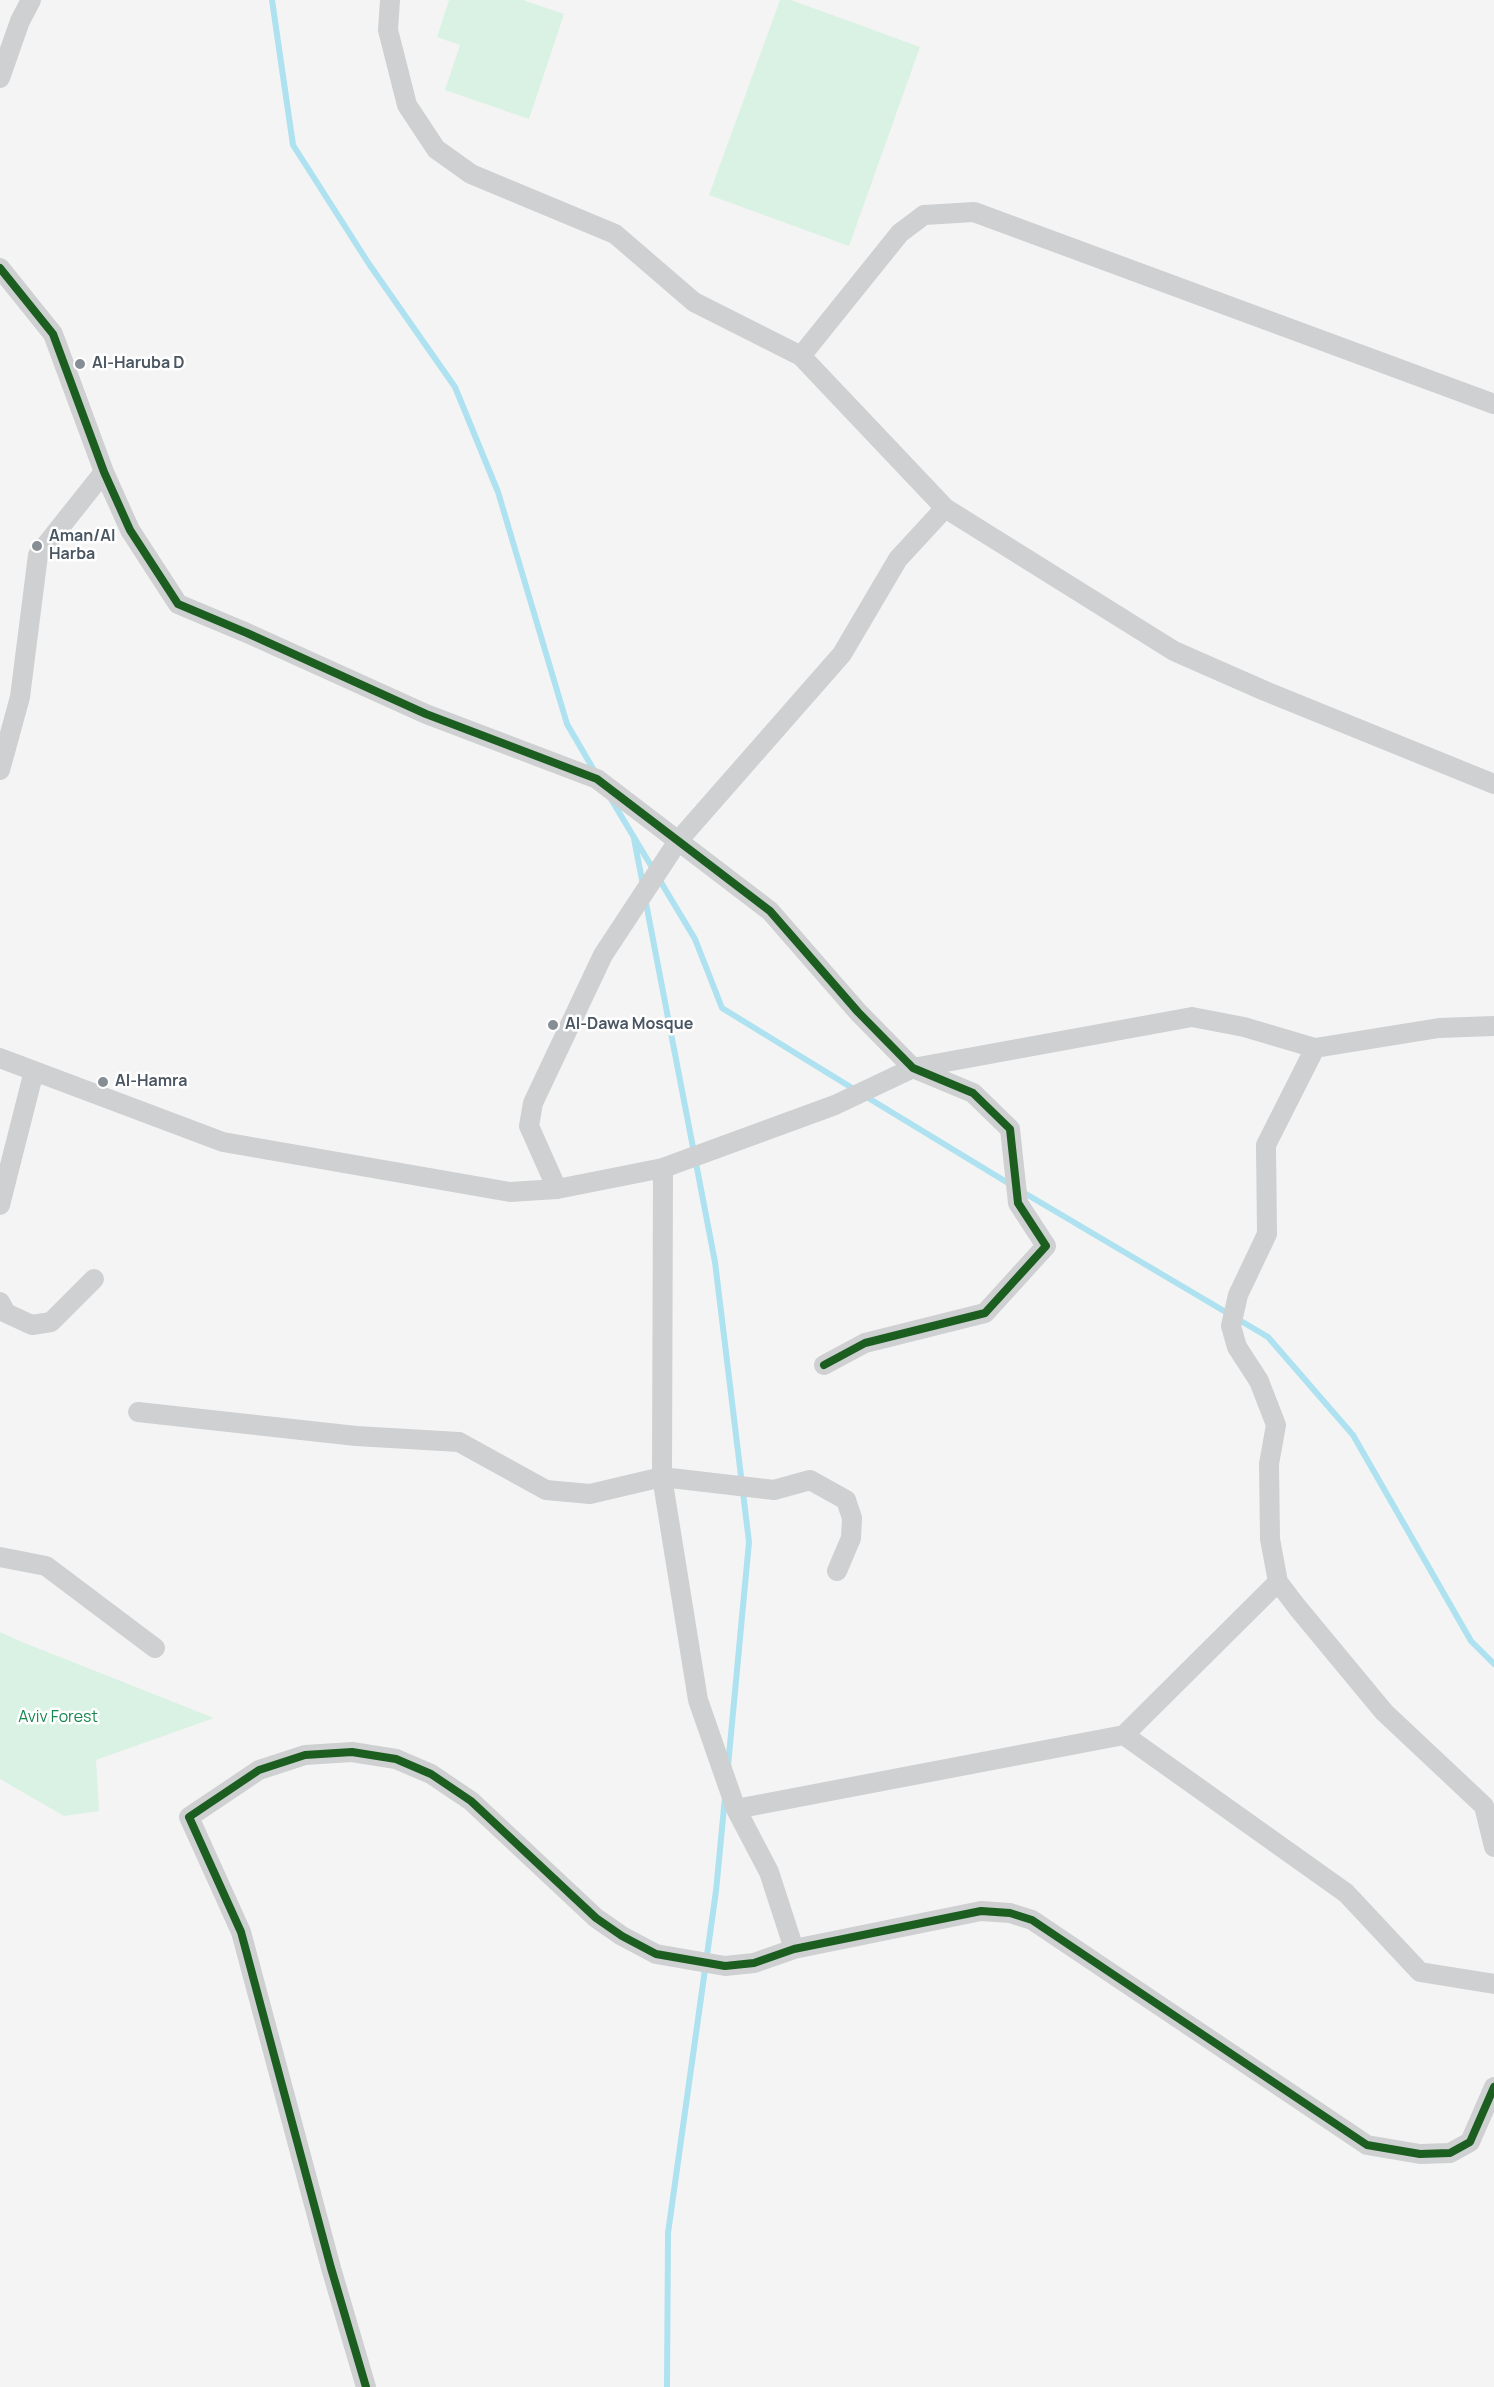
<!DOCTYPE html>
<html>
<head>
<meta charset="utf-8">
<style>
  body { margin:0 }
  canvas { display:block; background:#f4f4f4 }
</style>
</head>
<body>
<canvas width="1494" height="2387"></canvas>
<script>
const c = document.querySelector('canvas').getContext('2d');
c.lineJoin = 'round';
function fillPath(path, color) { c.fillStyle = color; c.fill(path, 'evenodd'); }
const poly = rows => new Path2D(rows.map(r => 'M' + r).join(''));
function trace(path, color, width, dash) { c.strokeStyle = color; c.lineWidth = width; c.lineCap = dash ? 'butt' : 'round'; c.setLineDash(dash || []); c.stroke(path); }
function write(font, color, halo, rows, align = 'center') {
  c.font = font + ' Manrope,sans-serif'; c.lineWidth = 5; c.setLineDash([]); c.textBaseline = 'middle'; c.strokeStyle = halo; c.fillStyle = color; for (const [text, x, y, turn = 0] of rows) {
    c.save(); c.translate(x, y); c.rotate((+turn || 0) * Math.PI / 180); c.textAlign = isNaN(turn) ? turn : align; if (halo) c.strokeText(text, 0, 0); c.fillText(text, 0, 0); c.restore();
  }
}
fillPath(poly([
  [449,0,523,0,564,14,529,119,445,90,460,45,437,37],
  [780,0,791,0,920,47,849,246,709,195],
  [0,1632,22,1642,214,1718,96,1760,99,1811,64,1816,0,1779]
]), '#d9f2e3');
trace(poly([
  [272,0,293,145,369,264,455,387,498,492,567,724,595,772],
  [611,799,695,939,722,1008,857,1091],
  [634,839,643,885],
  [645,898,715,1262,749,1542,728,1766],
  [865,1096,1013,1186],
  [1021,1191,1268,1337,1353,1435,1471,1641,1494,1664],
  [667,2387,668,2233,716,1891,725,1797]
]), '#aee2f0', 6);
trace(poly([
  [390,0,388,30,407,105,436,149,471,174,615,234,694,302,801,356,945,508,1174,651,1265,691,1494,784],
  [0,78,20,21,31,0],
  [0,268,53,334,104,472,130,530,178,604,247,633,426,714,597,779,770,911,858,1012,913,1068,973,1093,1010,1129,1018,1203,1046,1246,985,1313,865,1343,824,1365],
  [801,356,900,233,924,215,974,212,1494,404],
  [0,770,20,697,38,555,104,472],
  [1315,1048,1266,1145,1267,1234,1238,1295,1231,1326,1237,1347,1259,1381,1276,1425,1269,1464,1270,1539,1278,1582,1297,1607,1384,1712,1484,1806,1494,1847],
  [0,1058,223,1142,510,1192,557,1189,663,1168,835,1105,913,1068,1192,1017,1244,1027,1315,1048,1439,1028,1494,1026],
  [663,1168,662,1477,698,1700,736,1809,769,1872,794,1949],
  [557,1189,529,1126,533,1103,603,955,678,841,842,654,898,559,945,508],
  [0,1205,34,1071],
  [0,1302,6,1313,32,1325,51,1322,94,1279],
  [138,1412,356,1436,459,1442,546,1490,590,1494,662,1477,774,1490,810,1480,846,1500,852,1518,851,1538,837,1571],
  [0,1557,46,1566,155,1648],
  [1124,1735,1346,1893,1420,1972,1494,1984],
  [736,1809,1124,1735,1278,1582],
  [366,2387,331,2268,241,1932,189,1817,259,1770,305,1755,352,1752,396,1759,431,1774,471,1801,596,1918,622,1936,656,1954,725,1966,754,1963,794,1949,981,1911,1010,1913,1032,1920,1367,2145,1420,2154,1450,2153,1470,2142,1494,2087]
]), '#ced0d2', 20);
trace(poly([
  [0,268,53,334,104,472,130,530,178,604,247,633,426,714,597,779,770,911,858,1012,913,1068,973,1093,1010,1129,1018,1203,1046,1246,985,1313,865,1343,824,1365],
  [366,2387,331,2268,241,1932,189,1817,259,1770,305,1755,352,1752,396,1759,431,1774,471,1801,596,1918,622,1936,656,1954,725,1966,754,1963,794,1949,981,1911,1010,1913,1032,1920,1367,2145,1420,2154,1450,2153,1470,2142,1494,2087]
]), '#1b5e20', 8);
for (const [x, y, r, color] of [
  [80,364,6,"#868d94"],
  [37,546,6,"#868d94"],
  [553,1025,6,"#868d94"],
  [103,1082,6,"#868d94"]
]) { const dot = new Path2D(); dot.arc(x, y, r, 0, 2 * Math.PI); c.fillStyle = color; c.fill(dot); trace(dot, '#fff', 2); }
write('bold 16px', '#4a5661', '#fff', [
  ["Al-Haruba D",92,364],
  ["Aman/Al",49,537],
  ["Harba",49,555],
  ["Al-Dawa Mosque",565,1025],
  ["Al-Hamra",115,1082]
], 'left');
write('16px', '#17864f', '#fff', [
  ["Aviv Forest",58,1718]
]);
</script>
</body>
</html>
